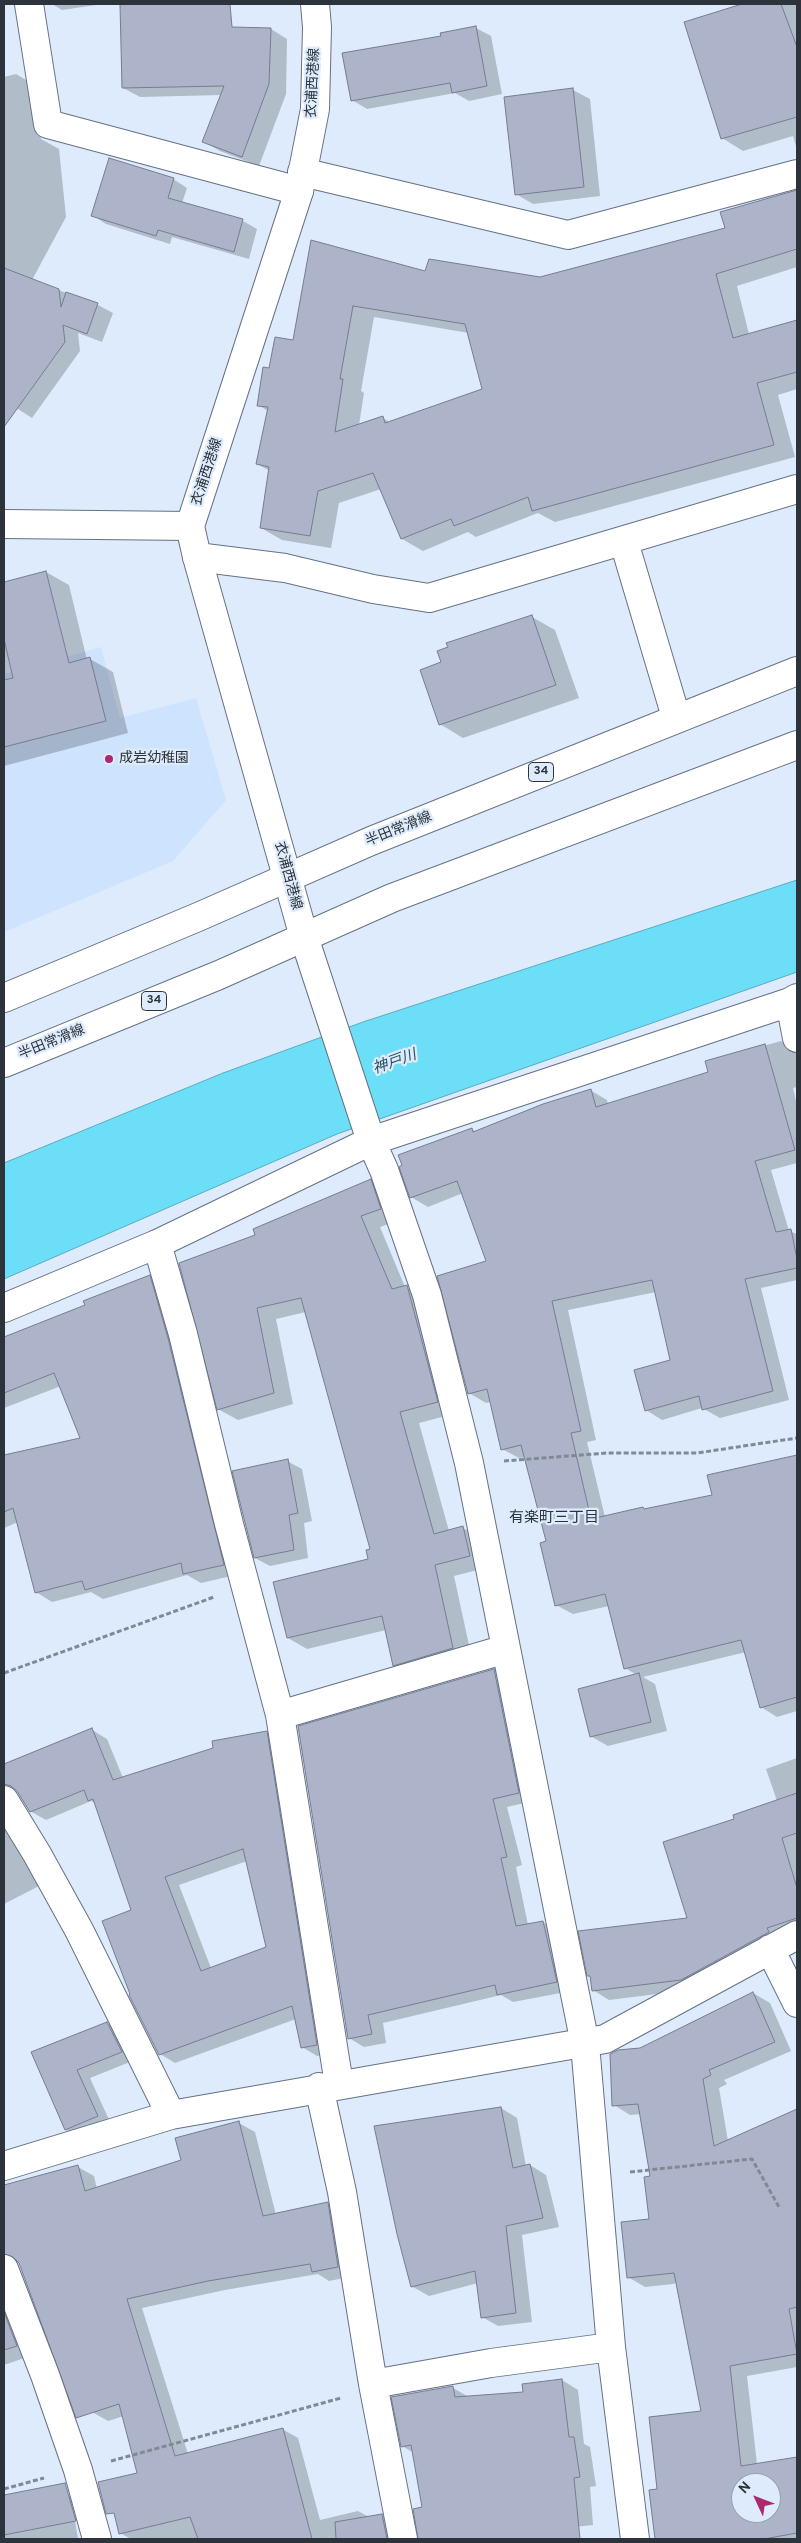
<!DOCTYPE html>
<html>
<head>
<meta charset="utf-8">
<style>
  body { margin:0 }
  #map { position:relative; width:801px; height:2543px; overflow:hidden; background:#deebfc; font-family:Overpass,sans-serif }
  canvas { display:block }
  .frame { position:absolute; inset:0; border:5px solid #2c333a; pointer-events:none }
  .north { position:absolute; left:731px; top:2473px; width:50px; height:50px; box-sizing:border-box; background:#deebfc; border:1px solid #97a1ae; border-radius:50%; rotate:313deg; font-size:14px; font-weight:700; line-height:20px; text-align:center; color:#2c333a }
  .north::after { content:''; display:block; margin:auto; width:18px; height:22px; background:#ac2870; clip-path:polygon(50% 0,100% 100%,50% 72%,0 100%) }
</style>
</head>
<body>
<div id="map">
<canvas width="801" height="2543"></canvas>
<div class="frame"></div>
<div class="north">N</div>
</div>
<script>
const c = document.querySelector('canvas').getContext('2d');
c.lineJoin = 'round';
function fillPath(path, color) { c.fillStyle = color; c.fill(path, 'evenodd'); }
const poly = rows => new Path2D(rows.map(r => 'M' + r).join(''));
function trace(path, color, width, dash) { c.strokeStyle = color; c.lineWidth = width; c.lineCap = dash ? 'butt' : 'round'; c.setLineDash(dash || []); c.stroke(path); }
function write(font, color, halo, rows, align = 'center') {
  c.font = font + ' Overpass,"Noto Sans JP",sans-serif'; c.lineWidth = 4.5; c.setLineDash([]); c.textBaseline = 'middle'; c.strokeStyle = halo; c.fillStyle = color; for (const [text, x, y, turn = 0] of rows) {
    c.save(); c.translate(x, y); c.rotate((+turn || 0) * Math.PI / 180); c.textAlign = isNaN(turn) ? turn : align; if (halo) c.strokeText(text, 0, 0); c.fillText(text, 0, 0); c.restore();
  }
}
fillPath(poly([
  [101,647,120,718,196,698,226,800,173,861,4,932,4,674]
]), '#cde3fe');
const water = poly([
  [797,880,797,972,337,1134,4,1279,4,1163,223,1073,363,1022,797,880]
]);
fillPath(water, '#6cdef7');
trace(water, '#59abbe', 1);
fillPath(poly([
  [52,4,103,4,62,10],
  [741,4,797,4,797,150,793,136,743,151,722,138,685,23],
  [476,28,491,36,502,94,469,101,455,93,367,109,352,100,442,37],
  [271,29,287,39,286,94,259,166,220,151,203,141,221,95,140,97,123,88],
  [16,74,31,83,41,139,59,149,66,217,32,280,98,305,113,313,102,342,78,333,80,351,32,418,4,400,4,77],
  [573,90,590,99,600,196,533,204,516,194],
  [173,179,187,188,182,203,243,221,257,229,249,259,172,237,170,244,106,224,92,215],
  [797,191,797,267,737,286,749,334,797,321,797,389,778,395,795,457,555,522,538,513,476,537,468,532,423,551,402,539,381,489,339,503,331,548,282,540,261,528,270,471,257,464,268,411,258,405,270,370,294,341,312,242,426,272,540,278,727,229,722,213],
  [374,317,469,333,483,390,391,423,383,418,359,425,364,393,361,391],
  [46,572,69,585,87,660,90,659,113,672,128,733,4,766,4,681,8,680,4,679,4,584],
  [532,617,555,630,579,698,463,738,440,724,442,663],
  [781,1041,797,1050,797,1087,793,1088,797,1106,797,1163,771,1170,789,1231,797,1234,797,1280,761,1288,789,1400,720,1418,702,1408,662,1420,646,1410,672,1361,656,1292,568,1310,596,1440,587,1442,605,1517,714,1496,709,1476,797,1456,797,1711,777,1717,761,1707,746,1652,643,1677,655,1684,667,1731,608,1746,592,1737,637,1675,625,1668,609,1606,573,1614,556,1605,547,1542,526,1457,519,1458,502,1449,491,1402,486,1403,469,1393,488,1261,463,1193,428,1207,411,1197,472,1129,476,1132,590,1090,607,1100,608,1105,709,1073,706,1062],
  [370,1180,390,1192,400,1220,380,1227,405,1287,426,1297,457,1413,419,1423,449,1531,463,1528,483,1539,489,1567,454,1576,472,1659,414,1676,394,1665,386,1630,307,1649,288,1638,369,1560,372,1550,306,1312,276,1319,293,1404,238,1420,218,1409,257,1235],
  [150,1276,166,1286,240,1574,201,1583,187,1575,103,1599,91,1592,52,1602,36,1592,18,1522,4,1528,4,1456,82,1439,61,1386,4,1408,4,1339,86,1305],
  [287,1461,302,1469,312,1521,304,1523,308,1558,270,1566,255,1558],
  [494,1670,509,1679,533,1801,507,1807,522,1865,516,1867,528,1925,543,1922,558,1931,571,1991,513,2002,501,1995,383,2023,386,2043,364,2047,349,2038],
  [92,1730,107,1739,123,1778,266,1732,282,1741,332,2053,317,2056,302,2047,296,2019,175,2063,160,2054,132,1911,95,1803,91,1801,46,1820,30,1811,18,1791,8,1785],
  [247,1861,268,1948,211,1968,179,1885],
  [797,1758,797,1935,697,1989,609,2000,593,1990,592,1977,589,1975,688,1919,736,1819,777,1801,766,1769],
  [4,1801,45,1883,4,1904],
  [753,1993,770,2003,791,2051,724,2080,727,2084,719,2088,728,2141,797,2110,797,2232,673,2284,645,2287,628,2277,650,2220,652,2177,641,2114,630,2115,614,2105,640,2049],
  [107,2023,121,2031,135,2060,90,2078,111,2124,80,2137,66,2130,32,2053],
  [501,2108,517,2118,526,2166,530,2165,546,2175,559,2227,522,2235,532,2322,498,2326,482,2317,478,2283,429,2296,413,2287,398,2234],
  [239,2123,255,2132,276,2215,328,2203,344,2213,354,2276,329,2281,318,2274,225,2290,142,2308,188,2454,282,2429,298,2438,320,2520,358,2511,369,2517,382,2515,398,2524,402,2539,131,2539,120,2533,139,2474,124,2416,108,2421,92,2412,20,2263,13,2255,4,2228,4,2187,78,2167,94,2176,97,2189,182,2161],
  [797,2277,797,2367,747,2376,757,2464,797,2458,797,2539,655,2539,650,2492,659,2490,702,2412,681,2303],
  [741,2483,771,2483,771,2513,741,2513],
  [4,2296,33,2355,4,2365],
  [562,2380,578,2390,584,2444,590,2447,596,2486,590,2487,593,2525,564,2528,565,2539,419,2539,414,2510,423,2508,414,2453,402,2446,453,2388,469,2397,524,2393],
  [53,2487,71,2497,78,2539,4,2539,4,2497]
]), '#0003');
const building = poly([
  [120,4,230,4,232,27,271,28,269,84,242,157,202,142,224,86,122,88,120,4],
  [742,4,781,4,797,47,797,117,721,139,684,22,742,4],
  [476,26,487,86,452,93,450,83,351,101,342,53,441,36,440,33,476,26],
  [573,88,584,187,515,195,504,97,573,88],
  [109,158,174,178,168,198,243,219,234,252,158,230,156,236,91,216,109,158],
  [797,190,797,249,716,274,733,338,797,320,797,372,757,383,774,445,532,511,528,497,454,526,451,519,401,539,373,473,318,491,310,536,260,528,269,467,256,464,268,407,257,406,263,367,269,368,275,337,293,340,311,240,425,271,429,259,540,277,725,228,720,212,797,190],
  [353,306,465,324,482,389,385,423,383,416,335,432,343,379,340,379,353,306],
  [4,268,59,289,61,307,66,292,98,303,87,334,63,325,65,342,4,427,4,268],
  [46,571,69,663,90,657,106,721,4,747,4,680,13,678,4,639,4,582,46,571],
  [532,615,556,685,439,725,420,670,441,662,437,651,448,647,446,643,532,615],
  [765,1044,795,1150,755,1161,776,1232,791,1229,797,1259,797,1268,745,1279,773,1391,702,1410,699,1396,645,1411,634,1370,670,1360,652,1280,552,1301,581,1431,571,1433,591,1519,643,1507,644,1509,712,1495,707,1475,797,1455,797,1697,760,1708,741,1640,624,1669,605,1594,555,1606,540,1543,546,1541,521,1445,501,1450,487,1389,468,1394,437,1276,486,1261,457,1181,410,1198,399,1167,402,1165,398,1155,472,1128,473,1132,543,1104,591,1089,596,1107,708,1072,705,1061,765,1044],
  [371,1179,381,1209,361,1216,392,1289,407,1285,438,1402,400,1412,434,1534,463,1526,470,1556,435,1565,453,1648,393,1666,382,1616,287,1638,273,1582,368,1559,366,1550,370,1549,301,1298,257,1308,274,1393,217,1410,179,1263,255,1235,253,1229,371,1179],
  [150,1275,168,1338,224,1565,183,1574,181,1563,85,1590,82,1581,35,1593,13,1508,4,1512,4,1455,80,1438,54,1373,4,1393,4,1337,85,1305,83,1301,150,1275],
  [288,1459,298,1513,289,1515,294,1550,254,1558,232,1471,288,1459],
  [494,1669,519,1793,493,1799,507,1857,501,1858,516,1926,543,1921,557,1982,497,1995,495,1985,368,2015,372,2034,348,2039,298,1726,494,1669],
  [639,1673,651,1722,590,1737,578,1689,639,1673],
  [92,1728,113,1780,213,1748,212,1741,267,1731,317,2045,301,2048,292,2006,159,2055,129,1995,130,1994,102,1921,131,1910,93,1799,88,1801,84,1790,30,1812,17,1791,11,1786,4,1784,4,1764,92,1728],
  [243,1849,266,1947,201,1971,165,1877,243,1849],
  [797,1793,797,1833,782,1838,797,1888,797,1918,767,1928,769,1932,681,1980,592,1991,590,1976,587,1976,578,1931,687,1918,663,1842,734,1819,733,1815,797,1793],
  [753,1992,775,2042,709,2070,711,2075,703,2079,714,2146,797,2109,797,2307,789,2309,797,2354,730,2366,741,2466,797,2457,797,2533,764,2539,655,2539,649,2490,657,2489,649,2417,701,2411,674,2273,627,2278,621,2222,649,2219,644,2177,650,2176,638,2104,612,2106,610,2054,618,2050,640,2048,753,1992],
  [741,2483,771,2483,771,2513,741,2513,741,2483],
  [107,2022,122,2052,77,2070,98,2116,65,2130,31,2052,107,2022],
  [501,2107,513,2168,530,2164,543,2218,506,2226,516,2313,481,2318,475,2271,411,2287,397,2234,374,2126,501,2107],
  [239,2121,263,2216,328,2202,338,2267,312,2272,310,2264,208,2281,127,2299,175,2456,283,2428,312,2539,198,2539,190,2517,119,2534,114,2513,106,2514,98,2482,137,2473,119,2404,76,2418,19,2263,13,2257,4,2254,4,2185,78,2165,85,2191,181,2160,175,2138,239,2121],
  [4,2312,17,2346,4,2350,4,2312],
  [562,2379,569,2437,574,2437,580,2477,574,2478,580,2539,418,2539,413,2509,422,2507,411,2445,401,2447,391,2397,453,2386,455,2397,523,2392,522,2384,562,2379],
  [65,2483,76,2521,4,2535,4,2495,65,2483],
  [382,2514,387,2539,336,2539,335,2522,382,2514]
]);
fillPath(building, '#adb4ca');
trace(building, '#767b91', 1);
const street = poly([
  [29,4,48,124,299,191],
  [302,172,568,235,797,174],
  [4,524,190,526],
  [624,542,676,717],
  [197,557,285,568,373,589,429,598,797,489],
  [304,937,371,1141,384,1170,427,1295,469,1463,585,2044,611,2347,635,2539],
  [790,1002,797,1038],
  [157,1244,183,1334,229,1524,280,1715,339,2084],
  [4,1308,157,1244,371,1141,790,1002,797,998],
  [280,1715,506,1649],
  [4,1800,37,1854,79,1930,171,2115],
  [770,1949,797,2003],
  [319,2087,342,2192,373,2384,403,2539],
  [4,2166,171,2115,605,2039,797,1935],
  [4,2269,45,2375,78,2470,97,2539],
  [373,2384,491,2363,611,2347]
]);
const secondary = poly([
  [304,937,197,557,190,526,299,191,315,109,317,27,315,4]
]);
const primary = poly([
  [4,998,198,917,371,841,797,671],
  [4,1063,219,975,392,898,797,745]
]);
trace(street, '#647284', 30);
trace(secondary, '#647284', 30);
trace(primary, '#647284', 30);
trace(poly([
  [504,1461,607,1453,697,1453,797,1438],
  [4,1673,214,1597],
  [630,2172,752,2159,779,2207],
  [111,2461,341,2398],
  [4,2489,44,2478]
]), '#808a96', 3, [5, 2.5]);
trace(street, '#fff', 28);
trace(secondary, '#fff', 28);
trace(primary, '#fff', 28);
for (const [x, y, r, color] of [
  [109,759,5,"#ac2870"]
]) { const dot = new Path2D(); dot.arc(x, y, r, 0, 2 * Math.PI); c.fillStyle = color; c.fill(dot); trace(dot, '#deebfc', 2); }
for (const [x, y, w] of [
  [541,772,25],
  [154,1001,25]
]) { const box = new Path2D(); box.roundRect(x - w / 2, y - 9.5, w, 19, 4); c.fillStyle = '#deebfc'; c.fill(box); trace(box, '#2c333a', 1); }
write('bold 12px', '#2c333a', null, [
  ["34",541,772],
  ["34",154,1001]
]);
write('14px', '#2c333a', '#deebfc', [
  ["衣浦西港線",314,83,-87],
  ["衣浦西港線",208,472,-72],
  ["半田常滑線",399,830,-22],
  ["衣浦西港線",287,876,75],
  ["半田常滑線",52,1043,-22]
]);
write('14px', '#2c333a', '#deebfc', [
  ["成岩幼稚園",119,759]
], 'left');
write('italic 15px', '#1d4f59', '#deebfc', [
  ["神戸川",395,1063,-20]
]);
write('15px', '#2c333a', '#deebfc', [
  ["有楽町三丁目",554,1519]
]);
</script>
</body>
</html>
